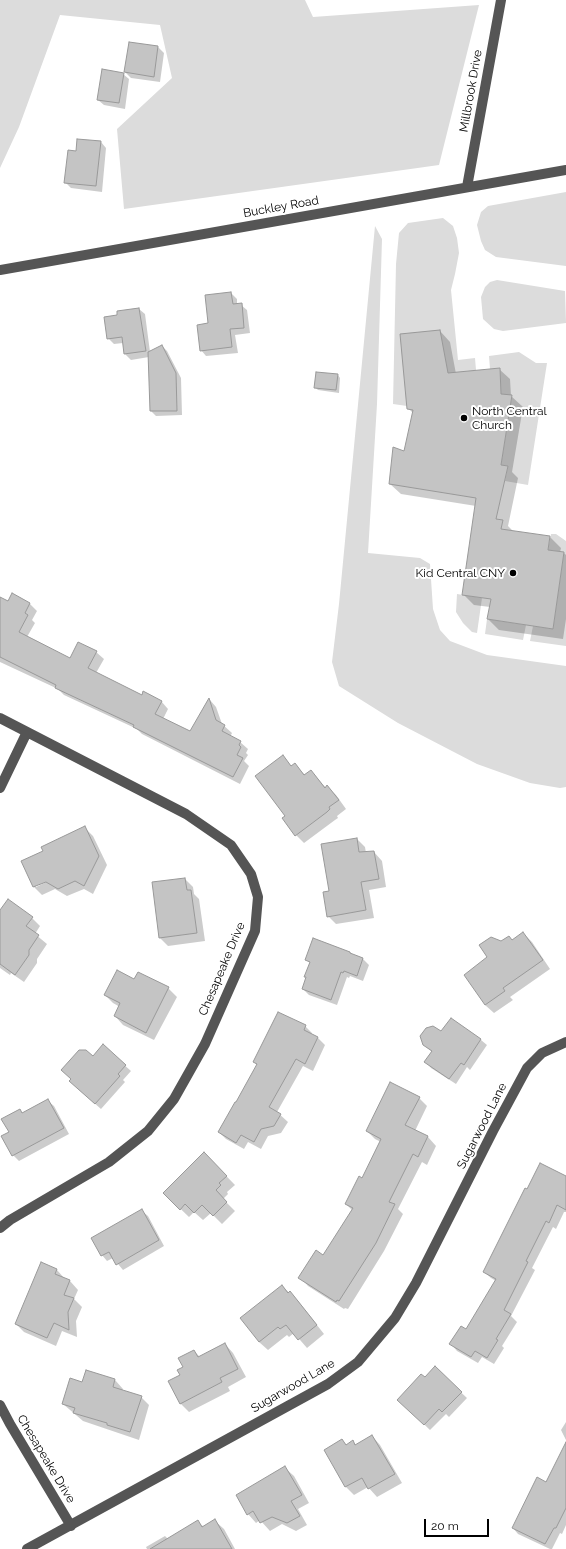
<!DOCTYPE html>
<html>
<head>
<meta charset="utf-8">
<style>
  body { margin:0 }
  #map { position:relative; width:566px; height:1549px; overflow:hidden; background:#fff; font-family:Raleway,sans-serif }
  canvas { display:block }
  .scale { position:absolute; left:424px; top:1519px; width:65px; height:18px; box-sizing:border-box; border:2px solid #000; border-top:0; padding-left:5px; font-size:12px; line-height:14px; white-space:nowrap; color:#000; -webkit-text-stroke:3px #fff; paint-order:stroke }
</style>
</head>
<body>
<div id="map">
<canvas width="566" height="1549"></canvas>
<div class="scale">20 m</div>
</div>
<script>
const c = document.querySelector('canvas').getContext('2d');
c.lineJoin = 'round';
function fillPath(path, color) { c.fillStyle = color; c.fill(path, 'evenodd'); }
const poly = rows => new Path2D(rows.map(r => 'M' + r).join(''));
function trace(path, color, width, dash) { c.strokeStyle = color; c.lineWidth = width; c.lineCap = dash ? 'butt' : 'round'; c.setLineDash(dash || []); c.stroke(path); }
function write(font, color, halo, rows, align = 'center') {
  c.font = font + ' Raleway,sans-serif'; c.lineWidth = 4; c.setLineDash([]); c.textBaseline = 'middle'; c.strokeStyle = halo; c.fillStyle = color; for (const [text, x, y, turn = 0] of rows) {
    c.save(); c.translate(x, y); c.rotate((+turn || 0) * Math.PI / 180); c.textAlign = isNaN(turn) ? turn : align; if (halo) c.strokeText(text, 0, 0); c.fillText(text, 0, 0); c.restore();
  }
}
fillPath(poly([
  [0,0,305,0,313,17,479,5,439,165,124,209,117,129,172,78,160,25,60,15,19,127,0,168],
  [566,192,566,266,496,257,485,250,481,241,477,225,481,212,488,206],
  [443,218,453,226,457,238,459,253,455,274,451,290,458,360,475,358,476,370,407,406,393,404,396,264,399,233,408,223],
  [375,226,382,239,377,404,368,553,420,558,430,564,433,609,440,630,450,641,487,655,566,666,566,787,560,788,530,783,477,764,398,723,339,686,332,662,339,604],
  [497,280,565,291,566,323,503,331,494,329,483,319,481,297,485,287,490,282],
  [519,352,536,363,547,363,528,485,505,481,508,466,501,465,512,396,501,394,500,368,490,369,489,356],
  [551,534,556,534,566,541,566,646,530,641,533,626,553,629,564,552,548,550],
  [457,594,482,598,477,633,472,632,463,623,456,612],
  [487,619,526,625,523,640,485,634]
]), '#dcdcdc');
fillPath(poly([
  [130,43,158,47,164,53,160,82,131,78,125,72],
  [123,74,129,79,125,109,104,105,98,100],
  [101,142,106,148,102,192,71,188,65,182,76,152],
  [231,293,237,299,237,305,241,305,247,310,250,333,235,335,238,353,206,356,201,350,209,324],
  [139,309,145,314,150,352,162,346,167,351,181,378,182,415,156,416,151,411,149,357,131,360,125,354,123,343,114,344,108,338,118,316],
  [440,331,450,342,456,374,499,369,510,379,511,396,523,407,512,472,518,478,508,526,514,532,550,537,561,548,560,552,564,553,566,555,566,619,563,639,499,630,488,619,490,607,474,605,463,594,476,506,401,494,390,484,405,452,413,413,408,408],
  [338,375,340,378,339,393,318,390,315,387],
  [12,595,30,604,37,611,32,620,35,623,27,637,70,659,96,652,104,659,96,673,142,696,161,701,168,709,163,719,190,733,210,700,216,707,222,724,232,733,230,737,240,742,248,749,246,753,248,755,244,761,249,766,240,784,142,734,137,729,64,695,58,689,0,662,0,598,8,602],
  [283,757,292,767,295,765,305,775,311,771,326,788,327,787,336,795,346,809,337,816,338,818,335,820,304,843,296,835,286,816],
  [84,827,93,836,107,865,93,894,84,889,67,896,55,889,42,895,34,887,22,862,44,852],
  [51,880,36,887,36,885],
  [357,839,365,847,366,853,374,852,382,861,386,887,369,890,374,918,336,924,328,916,330,892],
  [185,879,193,887,194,894,199,899,205,941,168,946,160,938],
  [0,912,32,918,40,926,35,934,47,944,37,959,37,963,24,982,11,973,10,975,0,968],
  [523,933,532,942,550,969,510,997,513,1000,494,1013,485,1005,488,957,502,942,512,941],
  [350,952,352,955,363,959,369,965,363,981,350,976,349,978,347,977,337,1005,309,995,303,989,311,963,307,959],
  [135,980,168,988,177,997,154,1040,123,1025,115,1016,120,1007,113,1003,105,995],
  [451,1019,481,1040,487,1045,470,1070,467,1067,456,1084,431,1068,426,1062,432,1052,423,1044,441,1033],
  [305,1026,312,1033,311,1035,318,1038,325,1045,313,1071,303,1066,277,1112,288,1122,281,1133,268,1136,261,1149,248,1142,244,1149,226,1139,219,1132,236,1104,257,1065,254,1062],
  [103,1046,131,1071,123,1080,125,1082,101,1109,76,1087,93,1057],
  [419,1098,427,1106,415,1131,428,1137,436,1146,427,1165,422,1162,398,1209,403,1214,384,1251,348,1309,345,1308,344,1309,308,1286,300,1277,323,1257,353,1211,346,1204,363,1179,381,1142,375,1139,367,1131],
  [48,1101,54,1106,69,1134,19,1161,13,1155,10,1132,20,1110,23,1114],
  [204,1153,235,1185,227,1192,228,1194,223,1199,235,1211,222,1224,211,1213,203,1220,194,1212,189,1217,164,1193],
  [566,1177,566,1212,564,1212,556,1229,553,1227,532,1268,535,1270,511,1316,517,1322,502,1346,504,1348,494,1364,482,1357,478,1363,457,1351,451,1344,467,1330,496,1281,491,1278,484,1272,528,1190],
  [142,1211,148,1216,164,1246,123,1270,113,1258,107,1261,102,1255],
  [42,1263,57,1270,65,1279,70,1281,78,1290,74,1299,82,1307,76,1321,77,1337,62,1331,56,1346,24,1332,16,1324],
  [282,1286,298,1301,324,1334,307,1348,294,1333,289,1337,287,1335,268,1350,259,1342],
  [225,1344,233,1353,246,1377,228,1387,230,1391,189,1412,181,1404,169,1382,181,1375,194,1351,200,1357],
  [435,1368,467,1398,449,1417,446,1414,430,1430,399,1400,425,1379],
  [115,1380,123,1389,122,1391,141,1397,149,1405,139,1440,83,1421,63,1404,83,1384],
  [566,1422,566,1440,561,1430],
  [372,1436,380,1445,402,1483,377,1497,368,1487,354,1495,346,1487,325,1450,342,1441,347,1445,353,1442,356,1445],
  [566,1445,566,1525,562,1534,560,1533,552,1549,550,1549,518,1534,513,1528,546,1483],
  [285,1468,294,1476,309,1503,298,1509,307,1525,296,1531,282,1524,270,1531,260,1520,256,1523,248,1514],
  [215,1521,224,1529,235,1549,147,1549,146,1547,165,1536,168,1539,198,1522,204,1527]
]), '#0003');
const building = poly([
  [129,42,158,46,154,77,124,72,129,42],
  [102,69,124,73,119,103,97,100,102,69],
  [77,139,101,141,96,186,64,183,68,150,76,151,77,139],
  [231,292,233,304,242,303,244,328,230,329,232,347,200,351,197,325,208,323,205,295,231,292],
  [139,308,146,351,124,354,122,337,107,339,104,317,117,315,117,311,139,308],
  [440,330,448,373,500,368,501,394,512,395,501,465,508,466,496,519,503,520,501,529,550,536,548,550,564,552,553,629,487,619,491,599,462,595,476,498,389,484,393,447,404,451,413,410,407,409,400,334,440,330],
  [162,345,176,373,177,411,150,411,148,352,162,345],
  [316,372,338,374,336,390,314,388,316,372],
  [12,593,30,603,25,613,28,615,19,632,70,658,78,642,97,651,88,668,142,695,143,691,162,701,155,714,190,731,209,698,216,720,225,725,222,731,241,741,239,745,241,747,237,755,243,758,233,777,133,727,134,725,55,688,56,685,0,657,0,597,8,601,12,593],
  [283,755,291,766,295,763,304,775,311,770,325,788,327,785,339,800,329,807,330,809,327,812,295,836,282,818,285,816,255,776,283,755],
  [85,826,99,856,84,886,75,881,58,889,46,882,33,887,21,861,43,851,41,847,85,826],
  [357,838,359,852,374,851,379,879,361,882,366,910,327,917,323,892,329,891,321,844,357,838],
  [185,878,187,890,191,890,197,933,159,938,152,882,185,878],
  [8,899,33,917,26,926,39,935,29,950,29,955,15,975,0,964,0,910,8,899],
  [523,932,543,960,503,988,505,991,485,1005,464,975,487,957,479,945,491,937,501,941,509,936,512,940,523,932],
  [313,938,350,952,350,953,363,958,357,976,344,971,343,973,341,972,331,1000,302,989,306,977,304,977,310,962,305,960,313,938],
  [117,970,134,979,138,972,169,987,146,1033,114,1016,120,1003,104,995,117,970],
  [278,1012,306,1025,304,1030,318,1037,305,1064,296,1059,269,1107,281,1114,274,1126,261,1129,254,1142,241,1135,236,1143,218,1132,235,1102,236,1102,257,1064,253,1062,278,1012],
  [451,1018,481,1039,464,1065,461,1063,449,1079,424,1062,432,1051,423,1045,420,1036,426,1028,433,1026,441,1031,451,1018],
  [103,1044,126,1065,118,1074,120,1076,95,1104,69,1081,71,1079,61,1070,79,1050,86,1050,93,1056,103,1044],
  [390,1082,420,1097,405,1125,428,1136,418,1157,413,1154,389,1202,395,1204,376,1243,339,1301,337,1300,336,1302,298,1278,316,1250,323,1255,353,1208,345,1204,359,1176,362,1178,381,1139,366,1131,390,1082],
  [48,1099,64,1128,12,1156,1,1136,9,1132,1,1119,20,1109,22,1113,48,1099],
  [204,1152,227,1176,219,1183,221,1185,216,1190,227,1202,213,1216,202,1205,194,1213,185,1204,180,1210,163,1193,204,1152],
  [540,1163,566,1176,566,1210,557,1205,549,1223,546,1221,526,1261,528,1262,504,1310,511,1314,496,1339,498,1340,487,1358,475,1351,471,1357,449,1344,461,1326,466,1329,496,1279,483,1272,525,1188,527,1189,540,1163],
  [142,1209,159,1240,116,1265,109,1252,101,1256,91,1238,142,1209],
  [41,1262,57,1269,55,1274,70,1280,64,1295,74,1298,68,1312,69,1330,54,1323,47,1338,15,1324,41,1262],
  [282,1285,288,1293,290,1291,317,1325,298,1340,286,1325,280,1329,278,1327,259,1342,240,1318,282,1285],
  [225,1343,238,1369,220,1378,222,1382,180,1404,168,1381,180,1375,177,1370,183,1367,178,1358,194,1350,198,1357,225,1343],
  [435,1366,462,1392,442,1412,439,1409,424,1425,397,1400,421,1374,425,1377,435,1366],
  [86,1370,115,1379,113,1387,142,1396,130,1432,107,1425,107,1423,73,1413,75,1408,62,1404,70,1378,82,1382,86,1370],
  [372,1435,395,1474,368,1489,362,1478,345,1487,324,1450,342,1439,346,1445,353,1440,355,1445,372,1435],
  [566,1442,566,1508,556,1528,554,1528,545,1544,512,1528,537,1477,546,1482,566,1442],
  [285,1466,302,1495,291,1501,300,1516,287,1523,272,1517,260,1523,253,1511,247,1515,236,1495,285,1466],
  [215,1519,232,1549,150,1549,198,1520,202,1527,215,1519]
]);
fillPath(building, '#c4c4c4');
trace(building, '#999', 1);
trace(poly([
  [467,187,501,0],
  [0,270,566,170],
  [0,718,186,814,231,845,251,874,258,897,255,931,205,1044,174,1099,148,1131,109,1162,10,1220,0,1228],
  [0,788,27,732],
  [0,1405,10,1424,71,1526],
  [27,1549,328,1384,358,1362,395,1318,416,1283,493,1131,527,1068,542,1053,566,1042]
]), '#555', 10);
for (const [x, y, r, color] of [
  [464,418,4,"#000"],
  [513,573,4,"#000"]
]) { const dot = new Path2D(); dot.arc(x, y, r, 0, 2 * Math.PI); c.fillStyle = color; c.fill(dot); trace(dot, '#fff', 1.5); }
write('12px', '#000', '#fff', [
  ["Millbrook Drive",471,91,-80],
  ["Buckley Road",281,207,-10],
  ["Chesapeake Drive",222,969,-67],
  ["Sugarwood Lane",482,1126,-63],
  ["Sugarwood Lane",293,1386,-30],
  ["Chesapeake Drive",46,1459,59]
]);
write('12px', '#000', '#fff', [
  ["North Central",472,411],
  ["Church",472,425],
  ["Kid Central CNY",505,573,"right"]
], 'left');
</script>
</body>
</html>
